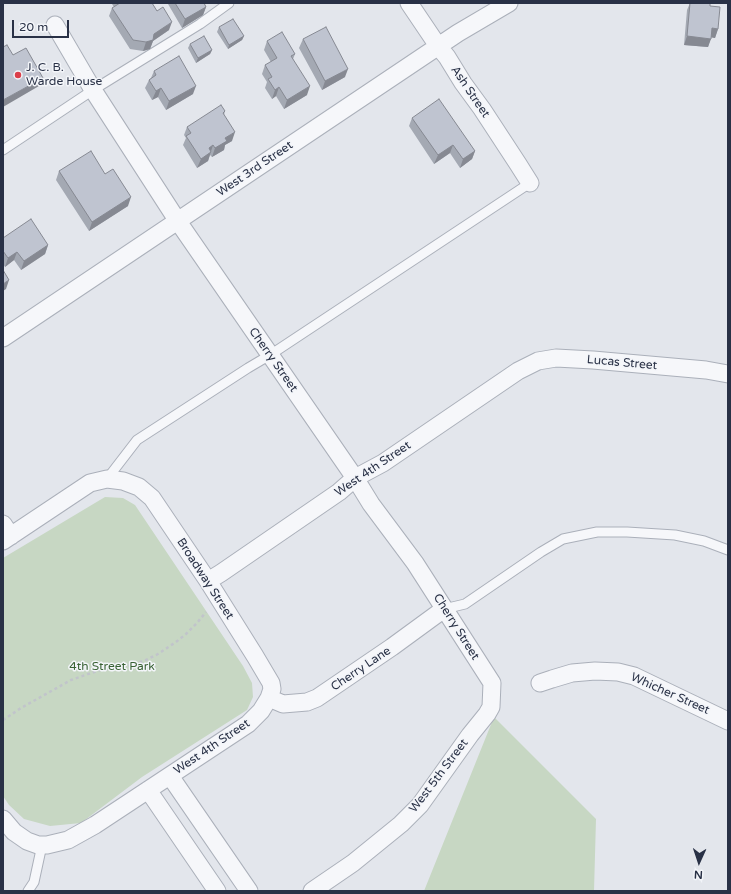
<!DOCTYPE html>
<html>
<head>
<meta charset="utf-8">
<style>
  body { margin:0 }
  #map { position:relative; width:731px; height:894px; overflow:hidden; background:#e3e6ec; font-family:"Varela Round",sans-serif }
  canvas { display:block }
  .frame { position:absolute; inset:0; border:4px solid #293146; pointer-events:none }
  .north { position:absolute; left:679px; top:842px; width:40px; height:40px; -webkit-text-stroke:3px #f3f5f9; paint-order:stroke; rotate:183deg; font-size:11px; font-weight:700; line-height:16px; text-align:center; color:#293146 }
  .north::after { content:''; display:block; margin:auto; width:14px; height:18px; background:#293146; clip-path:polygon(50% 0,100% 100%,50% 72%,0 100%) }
  .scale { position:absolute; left:12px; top:20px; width:57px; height:18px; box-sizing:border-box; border:2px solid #293146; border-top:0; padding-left:5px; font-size:12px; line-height:14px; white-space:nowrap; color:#293146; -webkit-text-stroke:3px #f3f5f9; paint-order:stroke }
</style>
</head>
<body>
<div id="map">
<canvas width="731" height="894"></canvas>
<div class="frame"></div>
<div class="north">N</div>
<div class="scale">20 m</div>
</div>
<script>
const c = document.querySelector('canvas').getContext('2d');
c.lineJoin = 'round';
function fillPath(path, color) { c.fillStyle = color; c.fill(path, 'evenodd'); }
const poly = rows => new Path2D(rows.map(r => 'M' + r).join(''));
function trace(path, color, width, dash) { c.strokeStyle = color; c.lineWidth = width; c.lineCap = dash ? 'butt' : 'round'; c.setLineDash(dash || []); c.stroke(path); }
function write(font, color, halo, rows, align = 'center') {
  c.font = font + ' "Varela Round",sans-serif'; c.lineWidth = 3; c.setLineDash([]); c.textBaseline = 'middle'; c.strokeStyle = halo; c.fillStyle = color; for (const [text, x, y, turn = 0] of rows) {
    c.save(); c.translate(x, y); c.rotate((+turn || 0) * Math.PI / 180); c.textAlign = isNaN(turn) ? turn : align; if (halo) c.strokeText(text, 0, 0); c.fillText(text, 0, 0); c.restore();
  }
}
fillPath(poly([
  [105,497,123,498,135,505,243,666,252,683,253,697,247,710,142,777,81,823,50,826,24,819,9,805,3,796,3,558],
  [494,717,596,819,594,891,424,891]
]), '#c7d7c3');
const service = poly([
  [3,150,93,90,200,24,229,3],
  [107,479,137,440,248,368,270,355,530,183],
  [444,609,465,604,541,552,563,539,597,532,627,532,675,535,704,541,728,550],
  [28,891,34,882,42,845]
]);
const minor = poly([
  [409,3,438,46,447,57,463,83,482,109,518,164,530,183],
  [55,25,93,90,177,220,355,478,371,504,415,563,492,683,491,707,487,714,470,735,420,805,401,824,353,863,312,891],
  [3,338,458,33,509,3],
  [3,524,11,536],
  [3,541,90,483,107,479,123,481,139,487,152,498,208,581,255,656,271,683,272,689,269,698,261,711,248,724,95,825,68,840,47,845,38,845,27,841,14,832,3,819],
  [208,581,221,573,339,492,355,478,383,463,518,371,538,361,556,358,593,360,706,370,728,374],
  [540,683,552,679,572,673,595,671,618,672,634,676,728,721],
  [269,698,283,704,307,702,317,698,392,647,444,609],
  [170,776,249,891],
  [148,790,217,891]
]);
trace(service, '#abb0ba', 11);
trace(minor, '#abb0ba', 19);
trace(poly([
  [3,720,21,708,71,680,100,670,120,668,144,661,158,654,176,642,186,634,197,623,206,612]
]), '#c1c4cb', 2.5, [3, 3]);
trace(service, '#f6f7fa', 9);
trace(minor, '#f6f7fa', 17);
fillPath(poly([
  [113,3,152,3,169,30,153,41,150,49,143,51,130,49,109,16,112,8,114,7,112,4],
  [169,3,204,3,206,7,203,15,182,28,168,4],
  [690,3,710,3,710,6,718,29,715,38,711,37,708,47,684,45,687,10],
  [219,27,244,36,242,40,228,49,217,32],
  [303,39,345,77,322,90,299,48],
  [267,41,295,54,293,59,307,95,284,109,276,96,272,99,265,88,267,82,262,74,265,65,271,62,264,50],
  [190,44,212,50,210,54,196,63,188,48],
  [154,71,193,94,166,110,158,97,152,100,145,88,149,80,151,78],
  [225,111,224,115,232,141,225,145,224,150,212,157,210,155,208,161,197,168,183,145,186,138,184,135,187,127],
  [412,118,475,151,472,159,460,168,450,153,434,164,409,126],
  [59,171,105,174,128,206,89,231,56,180],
  [3,238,48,245,45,254,21,270,14,260,5,267,3,264]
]), '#a4a9b3');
fillPath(poly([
  [206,7,203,15,182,28,185,19],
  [172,22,169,30,153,41,150,49,143,51,146,42,154,34],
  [712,28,718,29,715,38,709,37],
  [244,36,242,40,228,49,229,45],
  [687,36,711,39,708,47,684,45],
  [212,50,210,54,196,63,198,58],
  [348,69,345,77,322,90,325,81],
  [43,78,39,86,3,107,3,100],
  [196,86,193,94,166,110,169,101],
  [310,86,307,95,284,109,287,100],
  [279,87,276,96,272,99,275,90],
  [161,88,158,97,152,100,156,91],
  [235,132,232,141,225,145,224,150,212,157,215,148,225,138],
  [213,145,208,161,197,168,201,159,209,148],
  [453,145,450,153,434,164,438,155],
  [475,151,472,159,460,168,463,159],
  [131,197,128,206,89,231,92,222],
  [48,245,45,254,21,270,24,261],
  [17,252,14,260,5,267,8,258],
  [9,280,6,289,3,291,3,284]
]), '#868992');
const building = poly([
  [120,3,152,3,157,11,163,7,172,22,154,34,153,40,146,42,133,40,112,8,120,3],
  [175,3,204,3,206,7,185,19,175,3],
  [690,3,710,3,710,6,720,7,718,29,712,28,711,39,687,36,690,3],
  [233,19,244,36,229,45,219,27,233,19],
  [326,27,348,69,325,81,303,39,326,27],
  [282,32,295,54,291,56,310,86,287,100,279,87,275,90,268,79,272,77,265,65,277,58,267,41,282,32],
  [204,36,212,50,198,58,190,44,204,36],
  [7,45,13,55,26,48,43,78,3,100,3,47,7,45],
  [179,56,196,86,169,101,161,88,156,91,149,80,156,75,154,71,179,56],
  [439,99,475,151,463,159,453,145,438,155,412,118,439,99],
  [221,105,225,111,223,113,235,132,225,138,227,141,215,148,213,145,209,148,211,152,201,159,186,136,191,133,187,127,221,105],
  [91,151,105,174,113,169,131,197,92,222,59,171,91,151],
  [31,219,48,245,24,261,17,252,8,258,3,251,3,238,31,219],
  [3,270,9,280,3,284,3,270]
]);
fillPath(building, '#bfc4d0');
trace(building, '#868992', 1);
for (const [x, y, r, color] of [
  [18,75,4,"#db3e49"]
]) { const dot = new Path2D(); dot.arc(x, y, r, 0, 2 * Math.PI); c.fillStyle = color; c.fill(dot); trace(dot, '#f3f5f9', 1.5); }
write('12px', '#293146', '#f3f5f9', [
  ["J. C. B.",26,68],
  ["Warde House",26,82]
], 'left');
write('12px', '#293146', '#f3f5f9', [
  ["Ash Street",470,92,56],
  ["West 3rd Street",255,169,-34],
  ["Cherry Street",273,360,55],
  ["Lucas Street",622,363,5],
  ["West 4th Street",373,469,-34],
  ["Broadway Street",205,579,57],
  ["Cherry Street",456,627,58],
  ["Cherry Lane",361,669,-34],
  ["Whicher Street",670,694,24],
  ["West 4th Street",212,747,-34],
  ["West 5th Street",439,776,-53]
]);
write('12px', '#3a6335', '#f3f5f9', [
  ["4th Street Park",112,667]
]);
</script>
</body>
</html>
